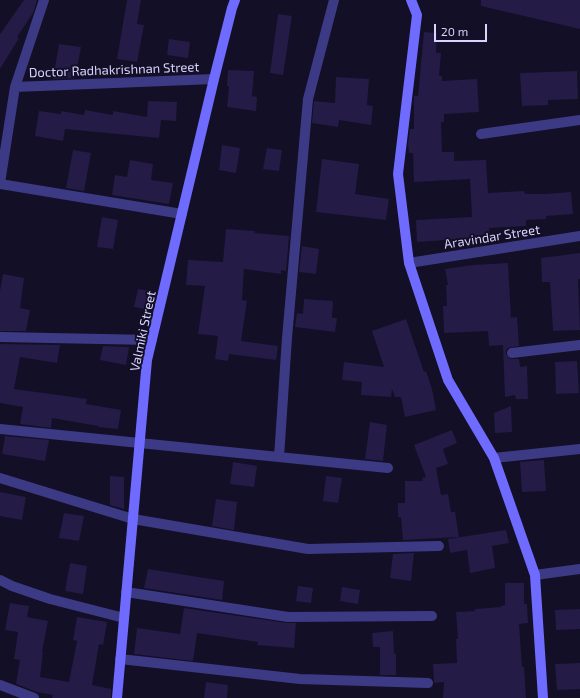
<!DOCTYPE html>
<html>
<head>
<meta charset="utf-8">
<style>
  body { margin:0 }
  #map { position:relative; width:580px; height:698px; overflow:hidden; background:#130f26; font-family:"Exo 2",sans-serif }
  canvas { display:block }
  .scale { position:absolute; left:434px; top:24px; width:53px; height:18px; box-sizing:border-box; border:2px solid #d9d4ff; border-top:0; padding-left:5px; font-size:12px; line-height:14px; white-space:nowrap; color:#d9d4ff; -webkit-text-stroke:3px #130f26; paint-order:stroke }
</style>
</head>
<body>
<div id="map">
<canvas width="580" height="698"></canvas>
<div class="scale">20 m</div>
</div>
<script>
const c = document.querySelector('canvas').getContext('2d');
c.lineJoin = 'round';
function fillPath(path, color) { c.fillStyle = color; c.fill(path, 'evenodd'); }
const poly = rows => new Path2D(rows.map(r => 'M' + r).join(''));
function trace(path, color, width, dash) { c.strokeStyle = color; c.lineWidth = width; c.lineCap = dash ? 'butt' : 'round'; c.setLineDash(dash || []); c.stroke(path); }
function write(font, color, halo, rows, align = 'center') {
  c.font = font + ' "Exo 2",sans-serif'; c.lineWidth = 4; c.setLineDash([]); c.textBaseline = 'middle'; c.strokeStyle = halo; c.fillStyle = color; for (const [text, x, y, turn = 0] of rows) {
    c.save(); c.translate(x, y); c.rotate((+turn || 0) * Math.PI / 180); c.textAlign = isNaN(turn) ? turn : align; if (halo) c.strokeText(text, 0, 0); c.fillText(text, 0, 0); c.restore();
  }
}
fillPath(poly([
  [24,0,37,0,33,13,17,37,19,38,0,69,0,34],
  [127,0,141,0,137,24,144,25,137,62,117,59],
  [481,0,580,0,580,29,481,6],
  [278,14,292,16,283,75,270,73],
  [424,32,437,33,436,53,441,53,439,76,442,76,442,81,477,79,479,112,444,114,444,122,441,122,442,152,454,152,454,161,486,160,488,193,524,191,525,194,545,194,571,192,573,214,546,216,546,219,526,220,526,226,489,228,490,237,417,242,416,220,472,217,470,179,414,182,413,153,409,153,408,144,410,129,414,129,414,96,418,96],
  [169,39,190,42,188,58,167,55],
  [59,44,81,47,75,78,53,79],
  [228,70,254,71,252,96,257,97,256,111,227,107,229,86,227,86],
  [577,71,578,99,548,100,548,105,522,106,520,73],
  [336,77,369,79,367,105,373,106,371,125,339,120,338,127,312,123,314,101,335,103],
  [148,101,177,102,176,121,161,120,159,138,65,129,63,141,35,136,39,111,61,114,61,111,84,115,85,110,113,115,113,111,147,117],
  [222,145,240,148,236,173,219,170],
  [267,148,282,150,279,171,263,169],
  [73,150,91,153,84,191,66,188],
  [322,159,359,164,355,194,389,199,386,220,316,212],
  [130,160,153,164,151,180,173,183,169,204,112,195,115,175,127,177],
  [102,217,118,220,113,249,97,247],
  [226,229,255,231,254,233,289,236,286,271,281,270,281,274,244,269,242,300,247,301,241,341,278,346,276,360,229,354,228,361,215,359,218,336,198,334,205,286,186,285,188,260,223,262],
  [302,246,319,249,316,274,299,272],
  [580,253,580,279,578,279,580,330,553,331,550,282,542,282,541,258],
  [508,263,511,318,517,317,519,346,508,348,506,350,506,354,510,359,519,359,520,367,527,366,528,399,516,399,515,395,505,397,503,345,489,346,488,331,444,333,443,306,447,306,446,285,448,285,445,269,473,265],
  [3,274,24,278,20,308,30,310,26,331,0,331,0,291],
  [138,289,152,291,149,310,134,307],
  [304,299,333,301,332,318,337,318,335,332,295,327,297,313,303,314],
  [406,319,424,372,426,371,432,389,436,410,405,417,401,397,395,397,392,389,391,397,361,395,362,382,342,380,344,362,384,367,372,331],
  [0,344,60,345,57,363,20,357,14,389,87,399,86,404,121,410,118,429,98,427,98,426,52,418,51,428,20,424,23,407,0,403],
  [103,346,129,347,126,365,100,360],
  [577,361,579,393,556,394,555,362],
  [511,406,512,432,495,433,494,413],
  [370,422,387,425,383,461,365,459],
  [452,430,457,443,443,449,448,464,436,468,441,495,448,494,451,512,455,512,459,537,403,540,401,517,398,517,398,503,405,503,405,481,423,481,422,478,426,477,414,445],
  [5,436,49,440,45,461,2,454],
  [544,460,546,491,522,492,520,462],
  [233,462,257,466,254,487,230,484],
  [110,476,124,477,124,509,110,505],
  [326,476,342,478,338,503,323,501],
  [0,492,26,497,22,520,0,516],
  [216,499,237,502,234,530,212,526],
  [64,513,84,516,79,541,59,538],
  [506,530,509,543,492,546,495,568,470,573,467,550,450,553,448,539],
  [414,553,411,581,390,578,393,554],
  [70,563,87,566,83,594,65,591],
  [148,569,224,581,222,600,144,588],
  [505,583,524,583,524,604,527,604,528,623,519,624,522,667,524,667,526,698,443,698,444,682,434,683,433,664,457,663,456,639,458,639,456,612,475,611,475,609,501,607,501,606,505,605],
  [298,586,313,588,311,603,296,601],
  [342,587,360,590,358,604,340,601],
  [10,603,29,606,27,617,48,621,42,652,43,652,40,677,69,682,77,641,73,640,77,617,107,622,103,645,99,644,92,685,111,689,111,698,52,698,53,695,37,692,16,684,20,660,14,659,18,632,5,630],
  [184,608,287,623,296,623,294,648,257,645,258,642,197,633,193,661,134,654,137,628,180,634],
  [580,609,580,629,556,630,555,610],
  [393,631,394,654,396,654,396,675,380,675,380,647,373,647,372,633],
  [580,663,580,689,557,690,555,664],
  [206,682,228,685,227,698,204,698]
]), '#241b47');
trace(poly([
  [15,87,214,79],
  [481,134,580,120],
  [0,183,15,87,44,0],
  [0,184,182,214],
  [409,263,580,236],
  [0,337,152,340],
  [512,353,580,345],
  [0,429,388,468],
  [279,457,287,338,308,99,334,0],
  [494,458,580,449],
  [0,478,133,519,308,549,439,546],
  [535,575,580,569],
  [0,580,12,586,50,599,124,618],
  [126,592,288,617,432,616],
  [120,659,300,679,428,683],
  [0,685,34,698]
]), '#3d3a85', 10);
trace(poly([
  [411,0,417,15,398,174,409,263,448,380,494,458,535,575,543,698],
  [117,698,147,360,214,79,232,8,235,0]
]), '#6f6bff', 10);
write('13px', '#d9d4ff', '#130f26', [
  ["Doctor Radhakrishnan Street",114,70,-2],
  ["Aravindar Street",492,237,-9],
  ["Valmiki Street",143,331,-78]
]);
</script>
</body>
</html>
